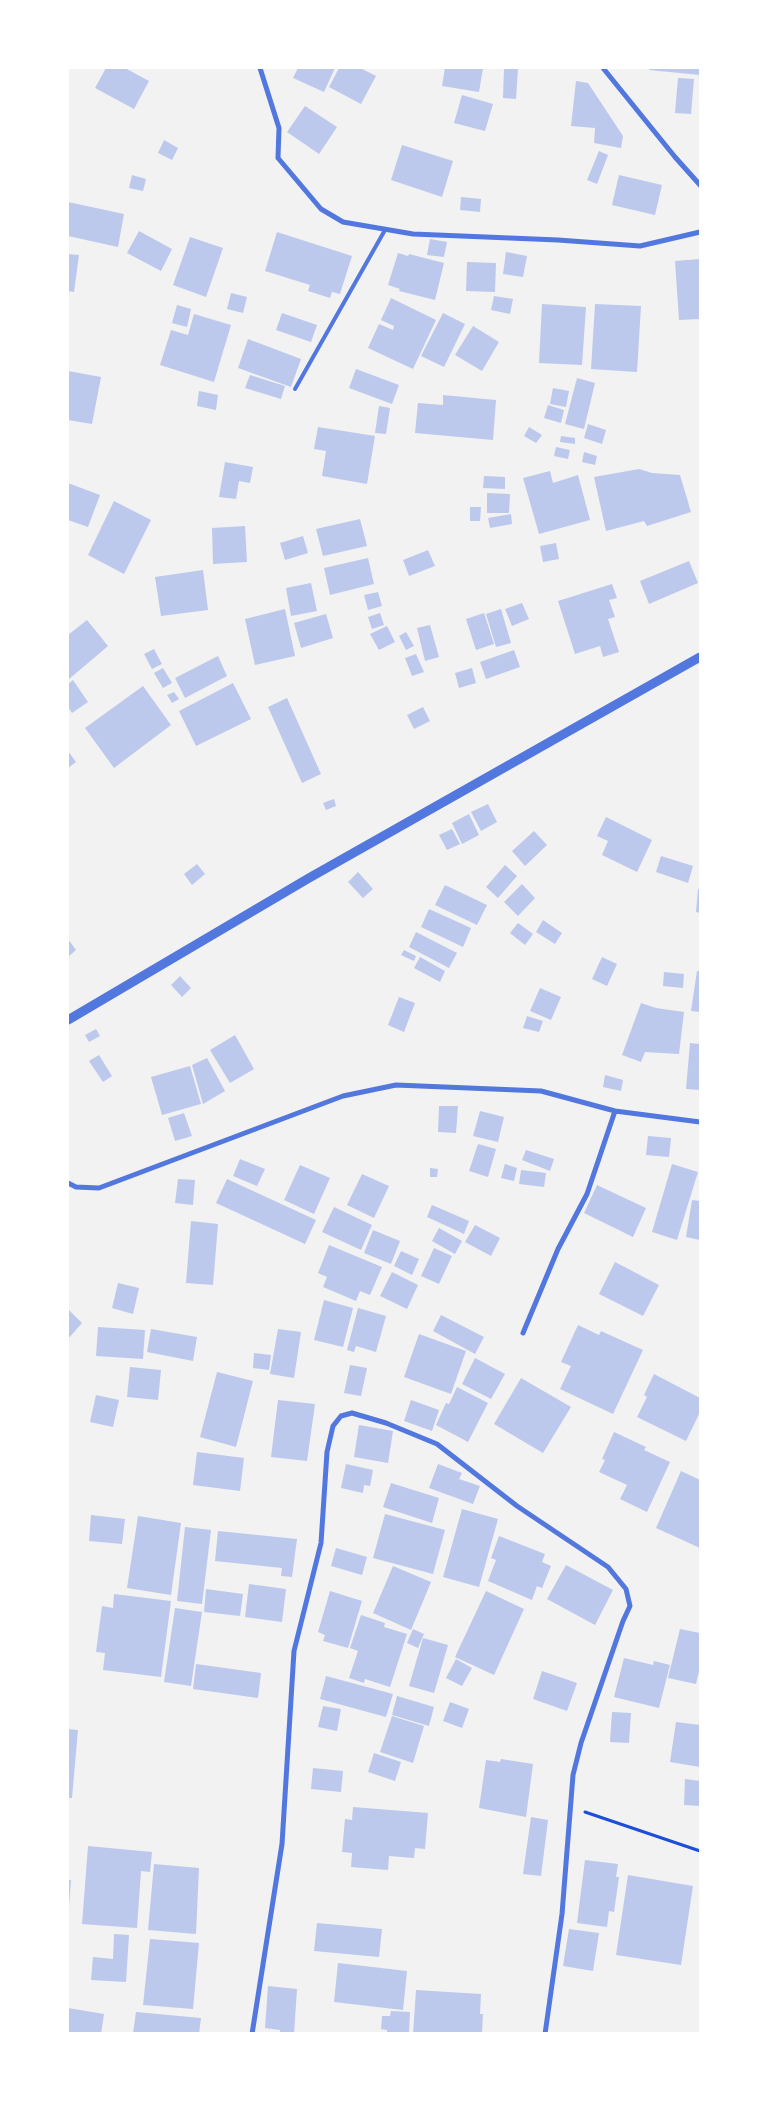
<!DOCTYPE html>
<html>
<head>
<meta charset="utf-8">
<style>
  body { margin:0 }
  #map { position:relative; width:768px; height:2101px; overflow:hidden; background:#f2f2f2; font-family:"IBM Plex Sans",sans-serif }
  canvas { display:block }
  .frame { position:absolute; inset:0; border:69px solid #fff; pointer-events:none }
</style>
</head>
<body>
<div id="map">
<canvas width="768" height="2101"></canvas>
<div class="frame"></div>
</div>
<script>
const c = document.querySelector('canvas').getContext('2d');
c.lineJoin = 'round';
function fillPath(path, color) { c.fillStyle = color; c.fill(path, 'evenodd'); }
const poly = rows => new Path2D(rows.map(r => 'M' + r).join(''));
function trace(path, color, width, dash) { c.strokeStyle = color; c.lineWidth = width; c.lineCap = dash ? 'butt' : 'round'; c.setLineDash(dash || []); c.stroke(path); }
fillPath(poly([
  [106,68,125,68,149,81,134,109,95,88],
  [298,68,335,68,324,92,293,78],
  [339,68,360,68,376,76,361,104,329,87],
  [445,68,483,68,479,92,442,86],
  [504,68,518,68,516,99,503,98],
  [650,68,700,68,700,75,649,70],
  [678,78,694,79,691,114,675,113],
  [576,81,588,83,623,136,621,148,594,143,595,128,571,126],
  [462,95,493,104,485,131,454,123],
  [305,106,337,127,319,154,287,132],
  [164,140,178,148,172,160,158,153],
  [402,145,453,161,442,197,391,180],
  [599,151,608,155,597,184,587,180],
  [132,175,146,179,143,191,129,188],
  [619,175,662,185,655,215,612,205],
  [461,197,481,199,480,212,460,210],
  [68,202,124,214,118,247,68,236],
  [139,231,172,249,161,271,127,253],
  [277,232,352,256,340,294,332,292,330,298,308,291,310,285,265,271],
  [190,237,223,248,206,297,173,285],
  [430,239,447,242,444,257,427,255],
  [506,252,527,256,523,277,503,274],
  [398,253,408,256,409,254,444,263,435,300,399,291,400,289,388,285],
  [68,254,79,255,74,292,68,291],
  [700,259,700,319,679,320,675,261],
  [467,262,496,263,495,292,466,291],
  [231,293,247,297,243,313,227,309],
  [494,296,513,299,510,314,491,310],
  [391,298,436,320,413,369,368,348,379,324,393,330,394,326,381,320],
  [542,304,586,307,582,365,539,363],
  [595,304,641,306,637,372,591,369],
  [177,305,191,309,187,327,172,323],
  [282,313,317,325,311,342,276,330],
  [443,313,465,324,444,367,421,356],
  [194,314,231,325,214,382,160,365,171,330,188,335],
  [473,326,499,342,482,371,455,355],
  [248,339,301,359,291,387,238,368],
  [356,369,399,385,392,404,349,388],
  [68,371,101,377,92,424,68,420],
  [250,375,285,386,281,399,245,388],
  [577,378,595,383,584,429,565,424],
  [553,388,569,391,566,407,550,404],
  [199,391,218,395,216,410,197,406],
  [443,395,496,400,493,440,415,433,418,403,443,405],
  [548,405,564,410,561,423,544,418],
  [379,406,390,408,386,434,375,433],
  [588,424,606,430,602,444,584,438],
  [318,427,375,436,367,484,322,476,326,451,314,449],
  [529,427,542,435,536,443,524,436],
  [561,436,575,438,575,444,560,442],
  [556,447,570,450,568,459,554,456],
  [584,452,597,456,595,465,582,462],
  [225,462,253,467,250,483,239,481,236,499,219,497],
  [639,469,652,473,680,475,691,512,647,526,644,521,606,531,594,477],
  [550,471,553,483,578,475,590,520,539,534,523,478],
  [484,476,505,477,505,489,483,488],
  [68,483,100,495,88,527,68,520],
  [487,493,510,494,509,513,487,513],
  [114,501,151,520,124,574,88,555],
  [470,507,481,507,480,521,470,521],
  [511,514,512,524,490,528,488,518],
  [360,519,367,546,323,556,316,529],
  [245,526,247,562,213,564,212,528],
  [303,536,308,553,285,560,280,543],
  [556,543,559,559,543,562,540,546],
  [428,550,435,566,409,576,403,560],
  [368,558,374,584,330,595,324,568],
  [689,561,698,583,649,604,640,581],
  [203,570,208,610,161,616,155,577],
  [311,583,317,611,291,616,286,588],
  [612,584,617,598,609,600,615,617,608,619,619,652,603,657,600,646,575,654,558,601],
  [378,592,382,606,368,610,364,595],
  [522,603,529,619,512,626,505,609],
  [285,609,295,656,255,665,245,619],
  [501,609,511,643,496,647,486,614],
  [380,613,384,625,372,629,368,617],
  [484,613,494,644,476,650,466,619],
  [326,614,333,638,301,648,294,623],
  [87,620,108,646,68,680,68,635],
  [430,625,439,657,425,661,417,628],
  [387,626,395,642,379,650,370,634],
  [406,632,414,646,406,650,399,636],
  [154,649,162,664,152,669,144,654],
  [514,650,520,667,486,679,480,662],
  [416,654,424,672,412,676,405,658],
  [218,656,227,676,185,698,175,678],
  [163,668,172,683,163,688,154,673],
  [472,668,476,683,459,688,455,673],
  [73,680,88,702,72,713,68,707,68,684],
  [233,683,251,719,196,746,179,711],
  [143,686,171,725,114,768,85,728],
  [174,692,179,699,172,703,167,695],
  [287,698,321,774,302,783,268,707],
  [423,707,430,721,414,729,407,715],
  [68,751,76,762,68,768],
  [334,799,336,806,326,810,323,803],
  [488,804,497,822,481,831,471,812],
  [469,814,479,835,462,844,452,823],
  [606,817,652,840,637,872,602,855,608,841,597,836],
  [452,829,460,844,447,850,439,835],
  [534,831,547,845,525,866,512,851],
  [661,856,693,866,688,883,656,872],
  [197,864,205,874,192,885,184,874],
  [505,865,517,876,498,898,486,887],
  [358,872,373,889,363,898,348,882],
  [522,884,535,898,518,916,504,902],
  [445,885,487,905,477,925,435,905],
  [698,889,700,889,700,913,696,912],
  [429,909,471,928,463,947,421,927],
  [543,920,562,933,555,944,536,932],
  [518,923,533,934,525,945,510,933],
  [416,932,457,953,449,968,409,947],
  [68,939,76,950,68,957],
  [404,950,416,956,414,961,401,955],
  [420,957,445,971,440,982,414,968],
  [602,957,617,964,607,986,592,979],
  [697,971,700,971,700,1012,691,1011],
  [664,972,684,974,683,988,663,986],
  [180,976,191,988,182,997,171,985],
  [540,988,561,997,551,1020,530,1011],
  [399,997,415,1003,404,1032,388,1025],
  [641,1003,656,1008,684,1012,679,1054,645,1052,641,1062,622,1055],
  [527,1016,543,1021,539,1032,523,1028],
  [96,1029,100,1036,89,1042,85,1035],
  [235,1035,254,1069,230,1083,210,1050],
  [690,1043,700,1044,700,1090,686,1089],
  [99,1055,112,1076,103,1082,89,1061],
  [207,1058,225,1091,203,1104,192,1065],
  [190,1066,201,1104,162,1115,151,1077],
  [605,1075,623,1080,621,1091,603,1087],
  [439,1106,458,1106,456,1133,438,1132],
  [480,1111,504,1117,498,1142,473,1136],
  [184,1113,192,1136,175,1141,168,1118],
  [648,1136,671,1138,669,1157,646,1155],
  [478,1144,496,1149,488,1177,469,1171],
  [526,1150,554,1159,550,1171,522,1160],
  [240,1159,265,1169,257,1186,233,1176],
  [505,1164,517,1168,514,1181,501,1178],
  [672,1164,698,1172,677,1240,652,1232],
  [300,1165,330,1178,314,1214,284,1200],
  [430,1168,438,1169,437,1177,430,1177],
  [521,1170,546,1173,544,1187,519,1184],
  [362,1174,389,1186,374,1218,347,1205],
  [178,1179,195,1180,193,1205,175,1203],
  [227,1179,316,1220,305,1244,216,1203],
  [597,1185,646,1208,633,1237,584,1213],
  [692,1200,700,1201,700,1240,686,1237],
  [432,1205,469,1221,464,1234,427,1217],
  [334,1207,372,1225,361,1250,322,1232],
  [191,1221,218,1224,213,1285,186,1283],
  [475,1225,500,1238,491,1256,465,1242],
  [439,1228,462,1241,455,1254,432,1241],
  [373,1230,400,1241,391,1264,364,1253],
  [329,1245,382,1267,370,1295,360,1291,356,1301,323,1287,327,1277,318,1273],
  [434,1248,452,1256,439,1284,421,1276],
  [401,1251,419,1259,412,1275,394,1266],
  [615,1262,659,1285,643,1316,599,1294],
  [392,1272,418,1285,407,1309,380,1296],
  [118,1283,139,1288,133,1314,112,1308],
  [324,1300,353,1308,343,1347,314,1340],
  [358,1308,386,1316,376,1352,356,1346,354,1352,347,1350],
  [68,1309,82,1323,68,1339],
  [441,1315,484,1337,475,1354,433,1331],
  [578,1325,599,1335,601,1331,643,1350,613,1414,560,1389,571,1366,561,1362],
  [98,1327,145,1330,143,1359,96,1356],
  [151,1329,197,1337,193,1361,147,1352],
  [278,1329,301,1332,294,1378,270,1374],
  [419,1334,466,1351,451,1394,404,1377],
  [254,1353,271,1355,269,1370,253,1368],
  [475,1358,505,1374,491,1399,462,1384],
  [350,1365,367,1368,361,1396,344,1393],
  [130,1367,161,1370,158,1400,127,1397],
  [217,1372,253,1381,236,1447,200,1437],
  [654,1374,700,1398,700,1412,686,1441,637,1417,647,1397,644,1395],
  [521,1378,571,1407,543,1453,494,1424],
  [457,1387,488,1403,468,1442,436,1425,446,1403,449,1404],
  [96,1395,119,1400,113,1427,90,1422],
  [278,1400,315,1404,307,1461,271,1457],
  [411,1400,439,1410,432,1431,404,1421],
  [359,1425,393,1431,388,1463,354,1457],
  [614,1432,646,1447,644,1450,670,1462,647,1512,620,1499,627,1485,599,1472,605,1460,602,1459],
  [197,1452,244,1458,240,1491,193,1485],
  [346,1464,373,1470,370,1486,364,1485,363,1493,341,1488],
  [438,1464,462,1473,459,1479,480,1486,473,1504,429,1488],
  [681,1471,700,1480,700,1548,656,1528],
  [391,1483,439,1498,432,1523,383,1507],
  [462,1509,498,1519,479,1587,443,1577],
  [385,1514,445,1530,433,1574,373,1558],
  [91,1515,125,1519,122,1544,89,1541],
  [138,1516,181,1523,171,1595,127,1588],
  [185,1527,211,1530,202,1604,177,1601],
  [218,1531,297,1539,292,1577,281,1576,282,1568,215,1561],
  [499,1536,545,1554,542,1562,551,1566,542,1588,537,1586,532,1600,488,1581,496,1560,491,1558],
  [336,1548,367,1557,362,1575,331,1566],
  [566,1565,613,1590,595,1625,547,1599],
  [393,1566,431,1582,411,1630,373,1613],
  [249,1584,286,1589,282,1622,245,1617],
  [206,1589,243,1594,240,1616,204,1612],
  [330,1591,362,1601,348,1648,323,1641,325,1635,318,1632],
  [486,1591,524,1609,494,1675,455,1657],
  [114,1594,171,1601,161,1677,103,1670,105,1653,96,1652,102,1606,113,1608],
  [175,1608,202,1612,191,1686,164,1682],
  [361,1615,385,1623,384,1627,407,1634,390,1687,365,1679,364,1683,349,1678,358,1651,350,1648],
  [413,1629,424,1634,418,1648,407,1643],
  [680,1629,700,1633,700,1667,696,1684,668,1678],
  [423,1638,448,1645,434,1693,409,1686],
  [624,1658,653,1665,654,1661,670,1665,659,1708,614,1697],
  [456,1659,472,1668,462,1686,446,1678],
  [196,1664,261,1673,258,1698,193,1689],
  [542,1671,577,1683,567,1711,533,1699],
  [326,1676,393,1694,386,1717,320,1699],
  [397,1696,434,1707,429,1726,392,1715],
  [450,1702,469,1709,462,1728,443,1721],
  [323,1706,341,1709,337,1731,318,1727],
  [612,1712,631,1713,629,1743,610,1742],
  [392,1716,424,1726,413,1763,380,1752],
  [676,1722,700,1725,700,1767,670,1762],
  [68,1729,78,1730,72,1798,68,1798],
  [374,1753,401,1762,395,1781,368,1772],
  [501,1759,533,1764,526,1817,479,1808,486,1760,500,1762],
  [313,1768,343,1771,341,1792,311,1789],
  [685,1779,700,1781,700,1806,684,1805],
  [353,1807,428,1813,425,1849,415,1848,414,1858,389,1856,388,1870,351,1867,352,1853,342,1852,345,1819,352,1820],
  [531,1817,548,1820,541,1876,523,1874],
  [88,1846,152,1852,150,1872,141,1871,137,1928,82,1924],
  [585,1860,618,1864,616,1877,619,1877,614,1912,609,1911,607,1927,577,1923],
  [154,1864,199,1868,196,1934,148,1930],
  [628,1875,693,1886,681,1965,616,1955],
  [68,1880,71,1880,69,1906,68,1906],
  [317,1923,382,1929,379,1957,314,1951],
  [569,1929,599,1933,593,1971,563,1966],
  [114,1934,129,1935,126,1982,91,1980,93,1957,113,1959],
  [150,1939,199,1943,193,2009,143,2005],
  [338,1963,407,1971,403,2010,334,2002],
  [268,1986,297,1989,294,2034,280,2034,280,2030,265,2028],
  [416,1990,481,1994,480,2014,483,2014,482,2033,413,2034],
  [68,2008,104,2014,101,2034,68,2034],
  [391,2011,410,2012,409,2034,387,2034,387,2030,381,2029,382,2016,390,2016],
  [136,2012,201,2018,199,2034,133,2034]
]), '#bdc9ec');
trace(poly([
  [585,1812,700,1851]
]), '#1d4ed8', 3);
trace(poly([
  [295,389,385,230]
]), '#5277de', 4);
trace(poly([
  [260,68,279,128,278,158,321,209,343,222,413,234,558,240,640,246,700,232],
  [603,68,675,157,700,185],
  [68,1183,76,1187,99,1188,343,1096,396,1085,541,1091,615,1111,700,1122],
  [523,1333,558,1249,587,1194,615,1111],
  [252,2034,282,1844,294,1651,321,1543,327,1452,333,1426,341,1416,352,1413,386,1423,437,1444,517,1506,608,1567,626,1589,630,1606,623,1621,581,1743,573,1775,562,1914,545,2034]
]), '#5277de', 5);
trace(poly([
  [68,1020,309,878,700,657]
]), '#5277de', 9);
</script>
</body>
</html>
